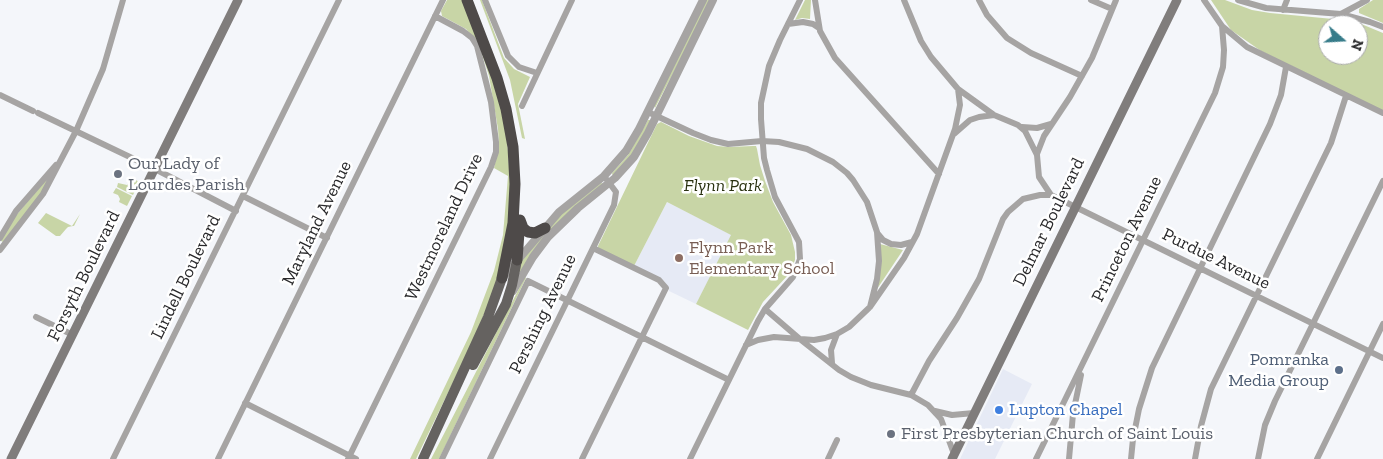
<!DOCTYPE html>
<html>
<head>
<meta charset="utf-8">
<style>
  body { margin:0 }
  #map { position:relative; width:1383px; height:459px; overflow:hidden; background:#f4f6fa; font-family:"Zilla Slab",serif }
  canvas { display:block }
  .north { position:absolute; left:1318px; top:15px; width:50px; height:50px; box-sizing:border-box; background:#fff; border:1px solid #a9a9aa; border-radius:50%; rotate:109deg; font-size:14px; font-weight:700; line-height:20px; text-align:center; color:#29292b }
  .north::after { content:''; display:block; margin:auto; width:18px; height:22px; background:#377c8a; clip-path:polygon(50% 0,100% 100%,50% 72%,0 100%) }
</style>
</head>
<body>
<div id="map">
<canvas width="1383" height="459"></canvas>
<div class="north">N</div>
</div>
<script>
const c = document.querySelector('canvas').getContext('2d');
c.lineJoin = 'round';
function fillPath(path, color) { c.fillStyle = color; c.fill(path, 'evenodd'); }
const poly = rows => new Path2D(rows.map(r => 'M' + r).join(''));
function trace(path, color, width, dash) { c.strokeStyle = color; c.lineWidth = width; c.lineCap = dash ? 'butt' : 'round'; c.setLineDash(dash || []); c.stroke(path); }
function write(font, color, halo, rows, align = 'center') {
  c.font = font + ' "Zilla Slab",serif'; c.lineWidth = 5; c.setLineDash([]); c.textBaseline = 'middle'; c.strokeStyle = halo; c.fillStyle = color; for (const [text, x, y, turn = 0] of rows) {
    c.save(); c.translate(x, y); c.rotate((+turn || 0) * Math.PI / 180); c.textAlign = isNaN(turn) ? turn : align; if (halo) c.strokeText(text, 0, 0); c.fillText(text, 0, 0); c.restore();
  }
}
fillPath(poly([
  [667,202,732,235,696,304,669,291,668,286,664,281,634,266],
  [1003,369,1032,384,995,459,960,459]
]), '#e6eaf5');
fillPath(poly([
  [447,0,463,0,491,74,506,123,512,212,494,291,471,345,416,459,410,459,471,332,494,271,503,235,508,176,494,168,499,145,498,129,489,76,479,45,466,29,442,16,441,11],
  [480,0,482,0,504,58,514,69,530,77,518,104,525,139,522,138,510,80],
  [706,0,711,0,655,108,654,106],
  [805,0,811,0,810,19,802,18,795,20],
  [1211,0,1225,0,1252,10,1270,13,1354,21,1383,33,1383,111,1261,51,1231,30],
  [1328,25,1358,25,1358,55,1328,55],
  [1373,0,1383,0,1383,23,1359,13,1359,9],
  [648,120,651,120,635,151,613,177,612,173,628,155],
  [661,122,689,136,717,146,729,147,753,146,756,146,757,149,760,165,765,181,773,202,791,235,795,252,795,260,789,274,763,302,748,330,696,304,731,235,667,202,634,266,598,248,598,246,657,124],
  [50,175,42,192,3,242,1,241,14,218],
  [134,179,139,182,133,195,117,187,118,183,127,185],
  [601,183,604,184,572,210,522,272,519,272,521,260,560,215],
  [116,188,132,196,127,206,119,202,120,199,118,195,113,193],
  [46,213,72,226,80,214,74,226,73,226,68,227,66,229,60,236,56,236,38,223],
  [880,244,903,250,877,289],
  [525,277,526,278,439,459,431,459]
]), '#c8d5a6');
trace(poly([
  [485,0,508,56,519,67,537,73],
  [815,0,820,31,835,58,939,174],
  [904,0,921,41,931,57,958,89,994,115,1018,125,1025,131,1037,155,1039,177,1051,195,1383,358],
  [979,0,987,15,1007,38,1031,53,1082,76],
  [1091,0,1112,9],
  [1204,0,1222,26,1247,47,1383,113],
  [1238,0,1266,8,1341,14,1370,22,1383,27],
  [1283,10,1287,0],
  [1341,14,1367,0],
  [788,24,803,22,813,24,819,28],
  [0,95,33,111],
  [522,106,572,0],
  [648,112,693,133,711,140,728,144,762,141,779,142,807,149,833,162,847,173,853,180,867,202,877,232,879,261,877,279,870,307],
  [38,113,155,169,236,211],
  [1022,127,1037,128,1051,124],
  [954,134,970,120,979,117,994,115],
  [1037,154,1044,136,1070,97,1092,58,1116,0],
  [243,196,327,238],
  [878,234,883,240,891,244,901,245,912,242],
  [0,238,16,211,56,165],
  [0,250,43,194,76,131,103,69,123,0],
  [765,309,801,340,839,370,851,377,871,385,911,395,928,405,941,419,954,454],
  [36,317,73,335],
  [746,345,758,340,774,337,814,340,825,338,837,334],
  [832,363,831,350,837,334,849,327,870,307,904,258,917,234,955,129,960,105,958,89],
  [911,395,929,361,957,318,979,279,1003,219,1008,212,1023,199,1040,195,1051,195],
  [245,403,356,459],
  [935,411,952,415,974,413],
  [1050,430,1071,437],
  [113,459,339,0],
  [218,459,443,0],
  [348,459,491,167,496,152,496,142,491,102,477,46,472,38,463,31,435,16],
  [442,459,528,281,729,380],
  [490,459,614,205,616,192,607,180],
  [582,459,666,288,659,280,593,248],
  [690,459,758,321,765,309,793,277,800,259,799,242,775,197,767,170,764,158,761,119,761,103,769,66,780,40,800,0],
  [828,459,837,440],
  [1036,459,1215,93,1223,67,1224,50,1222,26],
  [1069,459,1073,414,1081,375],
  [1131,459,1133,439,1139,409,1152,368,1270,124,1281,95,1286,67],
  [1195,459,1201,426,1211,389,1331,143,1346,96],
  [1258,459,1265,425,1275,401,1383,181],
  [1317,459,1383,324]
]), '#a6a4a3', 6);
trace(poly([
  [504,276,559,212,604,176,626,151,639,129,703,0],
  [513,291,533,257,548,237,578,208,615,178,634,157,648,133,713,0]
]), '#a6a4a3', 8);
trace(poly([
  [11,459,238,0],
  [952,459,1177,0]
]), '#807d7c', 9);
trace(poly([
  [473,365,506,304,512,285,517,260],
  [423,459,488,317,502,278]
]), '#656260', 10);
trace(poly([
  [467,0,497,78,506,109,513,147,515,184,513,223,502,278],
  [520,220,523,228,528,232,535,233,545,228],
  [517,260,519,232]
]), '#4e4a49', 11);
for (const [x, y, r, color] of [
  [118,174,5,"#6b7280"],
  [679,258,5,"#8d6e63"],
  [1339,370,5,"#5c6f8a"],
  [999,410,5,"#3f7fe0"],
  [891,434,5,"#6b7280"]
]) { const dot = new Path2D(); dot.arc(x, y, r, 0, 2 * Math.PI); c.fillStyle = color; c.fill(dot); trace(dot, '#fff', 2); }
write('18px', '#5b616d', '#fff', [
  ["Our Lady of",128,164],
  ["Lourdes Parish",128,185],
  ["First Presbyterian Church of Saint Louis",901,434]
], 'left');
write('italic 18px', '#2a3211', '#fff', [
  ["Flynn Park",723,186]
]);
write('18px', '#29292b', '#fff', [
  ["Delmar Boulevard",1049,222,-64],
  ["Maryland Avenue",317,223,-64],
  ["Westmoreland Drive",444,227,-65],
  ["Princeton Avenue",1127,239,-64],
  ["Purdue Avenue",1216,259,26],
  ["Forsyth Boulevard",84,276,-64],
  ["Lindell Boulevard",186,277,-64],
  ["Pershing Avenue",543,314,-64]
]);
write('18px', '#785e54', '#fff', [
  ["Flynn Park",689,248],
  ["Elementary School",689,269]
], 'left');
write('18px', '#4e5e75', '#fff', [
  ["Pomranka",1329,360],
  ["Media Group",1329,381]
], 'right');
write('18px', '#366cbe', '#fff', [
  ["Lupton Chapel",1009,410]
], 'left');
</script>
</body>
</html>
